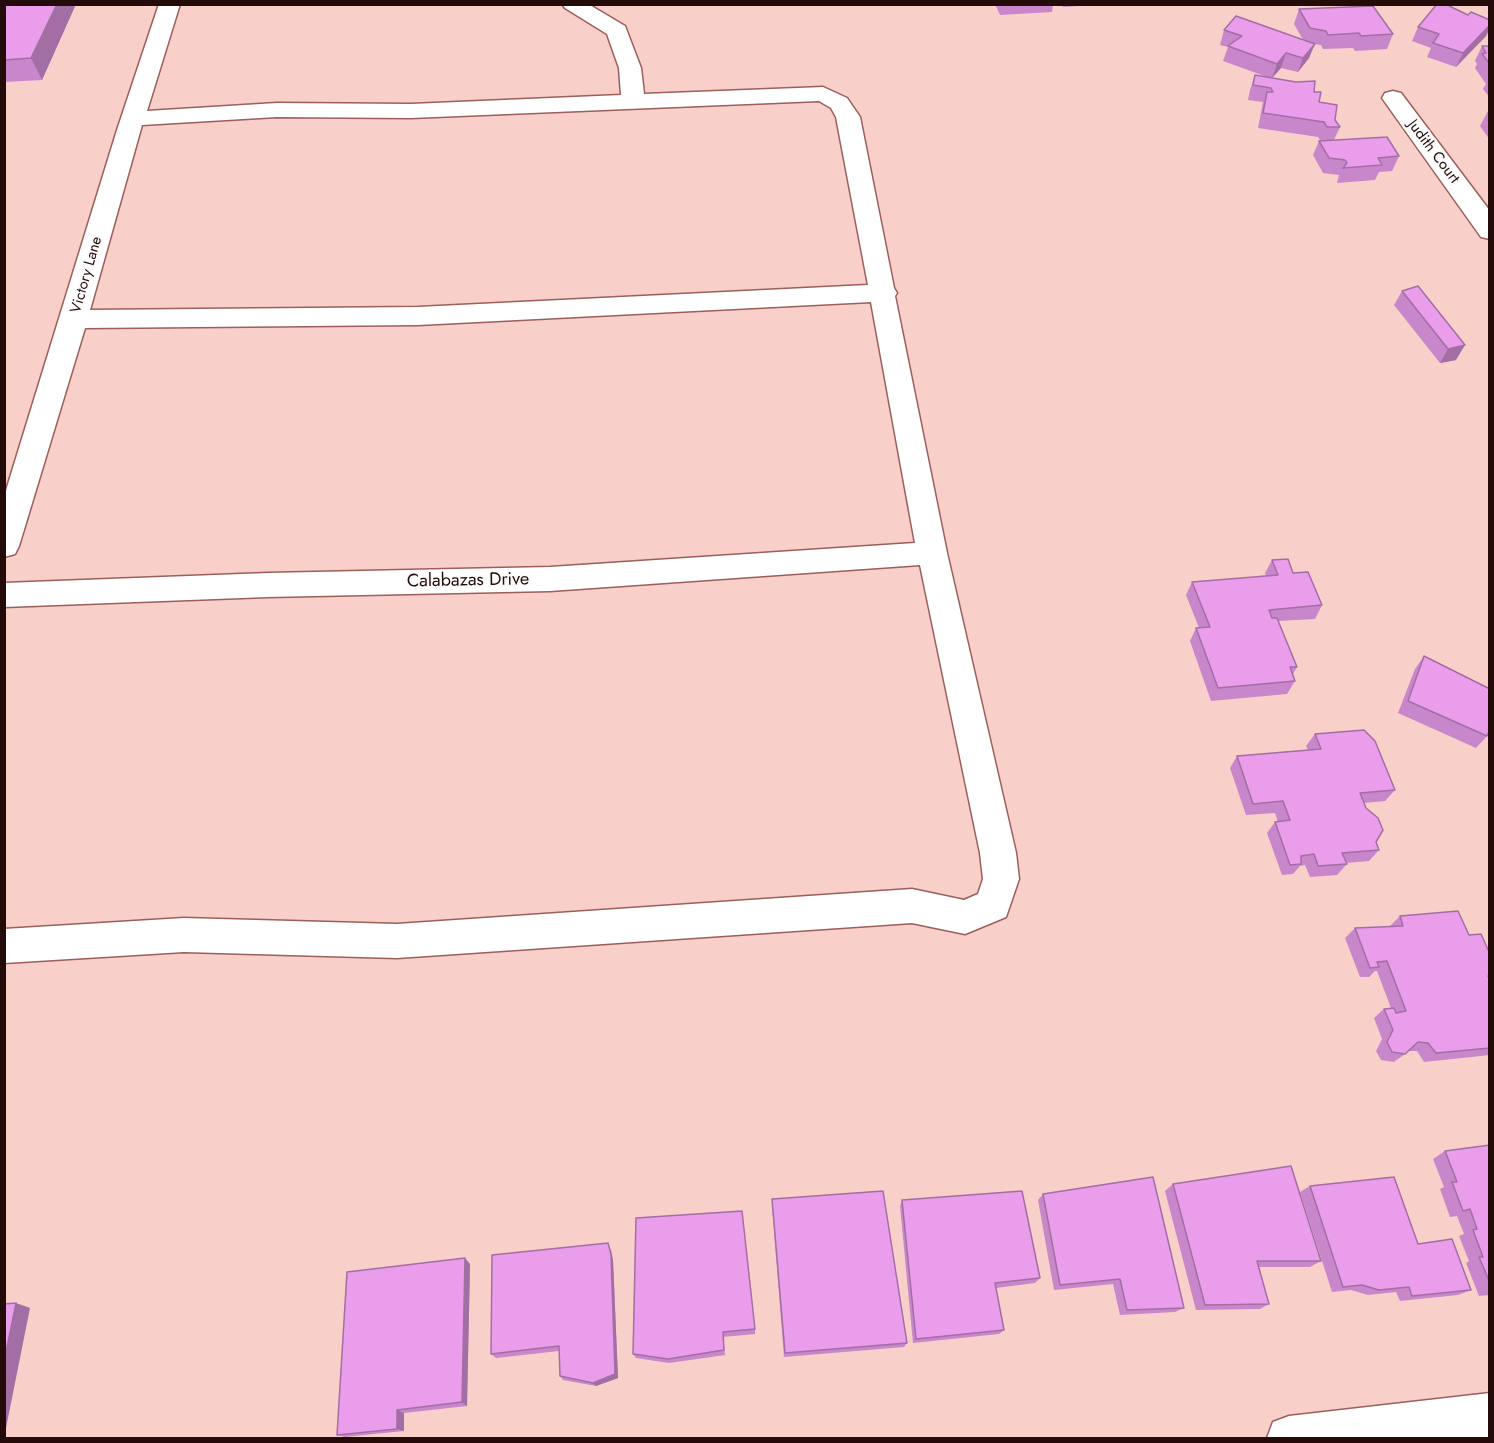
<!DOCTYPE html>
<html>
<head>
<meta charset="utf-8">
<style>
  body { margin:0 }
  #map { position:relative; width:1494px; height:1443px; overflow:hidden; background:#f9cfca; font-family:Jost,sans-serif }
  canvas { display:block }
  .frame { position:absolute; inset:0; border:6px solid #230b0a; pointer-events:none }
</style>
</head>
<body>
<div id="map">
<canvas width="1494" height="1443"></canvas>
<div class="frame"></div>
</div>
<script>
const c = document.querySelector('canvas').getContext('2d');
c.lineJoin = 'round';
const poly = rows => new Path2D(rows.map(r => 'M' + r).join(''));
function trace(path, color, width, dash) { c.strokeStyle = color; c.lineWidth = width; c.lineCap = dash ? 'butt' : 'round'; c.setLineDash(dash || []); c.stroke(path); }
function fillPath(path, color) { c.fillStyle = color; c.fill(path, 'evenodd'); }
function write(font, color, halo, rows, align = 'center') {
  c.font = font + ' Jost,sans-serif'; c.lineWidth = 4.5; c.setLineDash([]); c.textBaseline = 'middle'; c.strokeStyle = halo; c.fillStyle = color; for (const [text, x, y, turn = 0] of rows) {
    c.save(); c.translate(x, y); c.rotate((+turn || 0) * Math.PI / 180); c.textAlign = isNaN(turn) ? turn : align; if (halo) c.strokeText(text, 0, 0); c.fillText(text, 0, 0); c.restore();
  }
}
const street = poly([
  [159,4,180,4,147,111,277,103,411,104,621,95,619,68,607,34,565,8,562,4,588,4,625,26,641,68,644,94,823,87,847,98,860,117,894,288,897,293,895,296,947,553,1016,853,1019,879,1006,917,965,934,912,923,397,958,184,952,4,963,4,929,184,918,397,924,912,889,964,900,978,894,983,879,980,853,920,565,550,591,268,597,4,607,4,583,268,573,550,567,915,543,871,302,418,325,85,328,19,546,15,554,4,557,4,497,117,130,159,4],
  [819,101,831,108,836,117,868,285,418,307,90,310,142,125,277,117,411,118,819,101],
  [1393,91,1401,93,1490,211,1490,239,1481,237,1382,98,1385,93,1393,91],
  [1490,1393,1490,1437,1267,1438,1273,1422,1289,1416,1490,1393]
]);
trace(street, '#9c5f59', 3);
fillPath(street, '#fff');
fillPath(poly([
  [4,4,76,4,42,80,4,82],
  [995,4,1053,4,1052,12,1000,15],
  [1062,4,1107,4,1063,7],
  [1299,9,1393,34,1387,49,1355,51,1353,48,1323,49,1321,45,1314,44,1309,58,1298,72,1281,68,1272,78,1314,92,1319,102,1335,120,1340,127,1334,140,1399,156,1392,171,1379,172,1375,180,1337,183,1339,175,1323,173,1313,155,1319,141,1320,140,1318,137,1258,128,1263,102,1248,100,1250,90,1255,75,1270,78,1223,61,1228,47,1220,45,1224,30,1303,40,1294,24],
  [1468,15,1490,20,1490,28,1486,36,1456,67,1427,57,1431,48,1412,41,1418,27],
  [1482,46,1490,46,1490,98,1483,89,1486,84,1475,68,1477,64,1475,61],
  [1488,111,1490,111,1490,140,1480,126],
  [1418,286,1456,360,1440,363,1394,305,1402,291],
  [1272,560,1293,573,1322,605,1315,619,1278,621,1297,667,1293,674,1295,681,1287,694,1211,701,1190,641,1196,628,1199,628,1186,595,1192,582,1266,576,1265,573],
  [1424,656,1487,736,1476,748,1398,713,1415,669],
  [1315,734,1395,790,1385,801,1364,803,1379,850,1369,861,1346,863,1347,864,1337,875,1310,877,1305,865,1300,866,1293,874,1282,875,1267,833,1275,822,1278,822,1275,813,1246,815,1230,768,1237,756,1308,750,1306,746],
  [1400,916,1469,935,1490,954,1490,1055,1424,1062,1417,1051,1409,1051,1394,1062,1381,1060,1376,1051,1382,1039,1374,1018,1384,1009,1391,1008,1377,971,1375,971,1369,977,1360,977,1345,938,1355,928,1389,927],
  [1490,1145,1490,1295,1479,1296,1466,1263,1469,1261,1459,1236,1464,1234,1457,1216,1450,1217,1440,1189,1444,1187,1433,1159,1445,1151],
  [1173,1184,1321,1261,1310,1267,1259,1267,1269,1304,1260,1309,1196,1310,1165,1191],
  [1310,1186,1418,1244,1471,1290,1458,1295,1400,1301,1396,1292,1368,1295,1351,1290,1332,1292,1300,1192],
  [1043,1194,1184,1308,1175,1312,1120,1315,1113,1284,1054,1290,1038,1200],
  [772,1199,907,1343,904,1347,784,1357,772,1206],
  [902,1200,1040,1278,1035,1283,996,1288,1004,1330,999,1334,913,1343,900,1206],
  [636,1218,755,1329,755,1334,723,1337,725,1355,669,1363,636,1358,633,1354],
  [611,1249,613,1260,618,1378,596,1386,563,1380,560,1376,559,1351,496,1358,491,1354],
  [470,1264,467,1406,404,1413,404,1431,345,1437,337,1435]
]), '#c887ca');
fillPath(poly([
  [57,4,76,4,42,80,31,58],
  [1490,25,1490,28,1486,36,1456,67,1463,53],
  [1315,44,1309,58,1298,72,1303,58],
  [1286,53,1281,68,1272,78,1277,64],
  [1465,345,1456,360,1440,363,1448,349],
  [608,1243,613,1260,618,1378,596,1386,593,1383],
  [465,1258,470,1264,467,1406,462,1402],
  [16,1303,30,1308,4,1438,4,1362],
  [397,1410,404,1413,404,1431,397,1429]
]), '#a36ea4');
const building = poly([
  [4,4,57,4,31,58,4,60,4,4],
  [1437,4,1445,4,1468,15,1471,12,1490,20,1490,25,1463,53,1433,43,1439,34,1418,27,1437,4],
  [1373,6,1393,34,1361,36,1359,33,1328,35,1326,31,1310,28,1299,9,1373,6],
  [1236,16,1315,44,1303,58,1286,53,1277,64,1228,46,1242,36,1224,30,1236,16],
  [1482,46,1490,46,1490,64,1482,54,1486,53,1482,46],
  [1255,75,1296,82,1315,81,1314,92,1321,92,1319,102,1337,105,1335,120,1340,127,1327,127,1324,122,1263,113,1267,92,1273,92,1271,88,1253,85,1255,75],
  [1387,137,1399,156,1378,158,1382,165,1343,168,1347,163,1345,160,1329,158,1319,141,1387,137],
  [1418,286,1465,345,1448,349,1402,291,1418,286],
  [1288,559,1293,573,1308,572,1322,605,1269,610,1272,618,1277,618,1297,667,1290,667,1295,681,1218,688,1196,628,1210,627,1192,582,1278,575,1272,560,1288,559],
  [1424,656,1490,689,1490,729,1487,736,1408,701,1424,656],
  [1364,730,1375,741,1395,790,1360,793,1366,808,1378,818,1383,830,1376,842,1379,850,1342,853,1347,864,1318,866,1314,854,1301,856,1301,864,1290,865,1275,822,1290,820,1283,801,1253,804,1237,756,1321,749,1315,734,1364,730],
  [1458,911,1469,935,1481,934,1490,954,1490,976,1488,976,1490,980,1490,1048,1436,1053,1428,1043,1418,1042,1405,1054,1392,1052,1387,1042,1393,1030,1384,1009,1394,1008,1396,1013,1406,1011,1387,961,1377,962,1379,967,1370,968,1355,928,1403,926,1400,916,1458,911],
  [1490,1145,1490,1283,1479,1257,1483,1257,1473,1230,1477,1229,1470,1209,1463,1211,1452,1182,1457,1182,1445,1151,1490,1145],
  [1291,1166,1321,1261,1257,1261,1269,1304,1205,1305,1173,1184,1291,1166],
  [1153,1177,1184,1308,1127,1310,1120,1279,1060,1285,1043,1194,1153,1177],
  [1394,1177,1418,1244,1452,1239,1471,1290,1412,1296,1409,1287,1379,1290,1362,1285,1343,1287,1310,1186,1394,1177],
  [883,1191,907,1343,785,1353,772,1199,883,1191],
  [1022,1191,1040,1278,995,1283,1004,1330,916,1339,902,1200,1022,1191],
  [742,1211,755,1329,723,1332,724,1350,668,1359,633,1354,636,1218,742,1211],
  [608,1243,611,1254,615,1374,593,1383,560,1376,559,1346,491,1354,492,1255,608,1243],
  [465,1258,462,1402,397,1410,397,1429,337,1435,347,1272,465,1258],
  [16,1303,4,1362,4,1304,16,1303]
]);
fillPath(building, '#e99deb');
trace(building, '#a36ea4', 1.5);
write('15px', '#230b0a', '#fbfbfb', [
  ["Judith Court",1433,152,53],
  ["Victory Lane",87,275,-74]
]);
write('18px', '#230b0a', '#fbfbfb', [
  ["Calabazas Drive",468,581,-1]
]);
</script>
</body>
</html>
